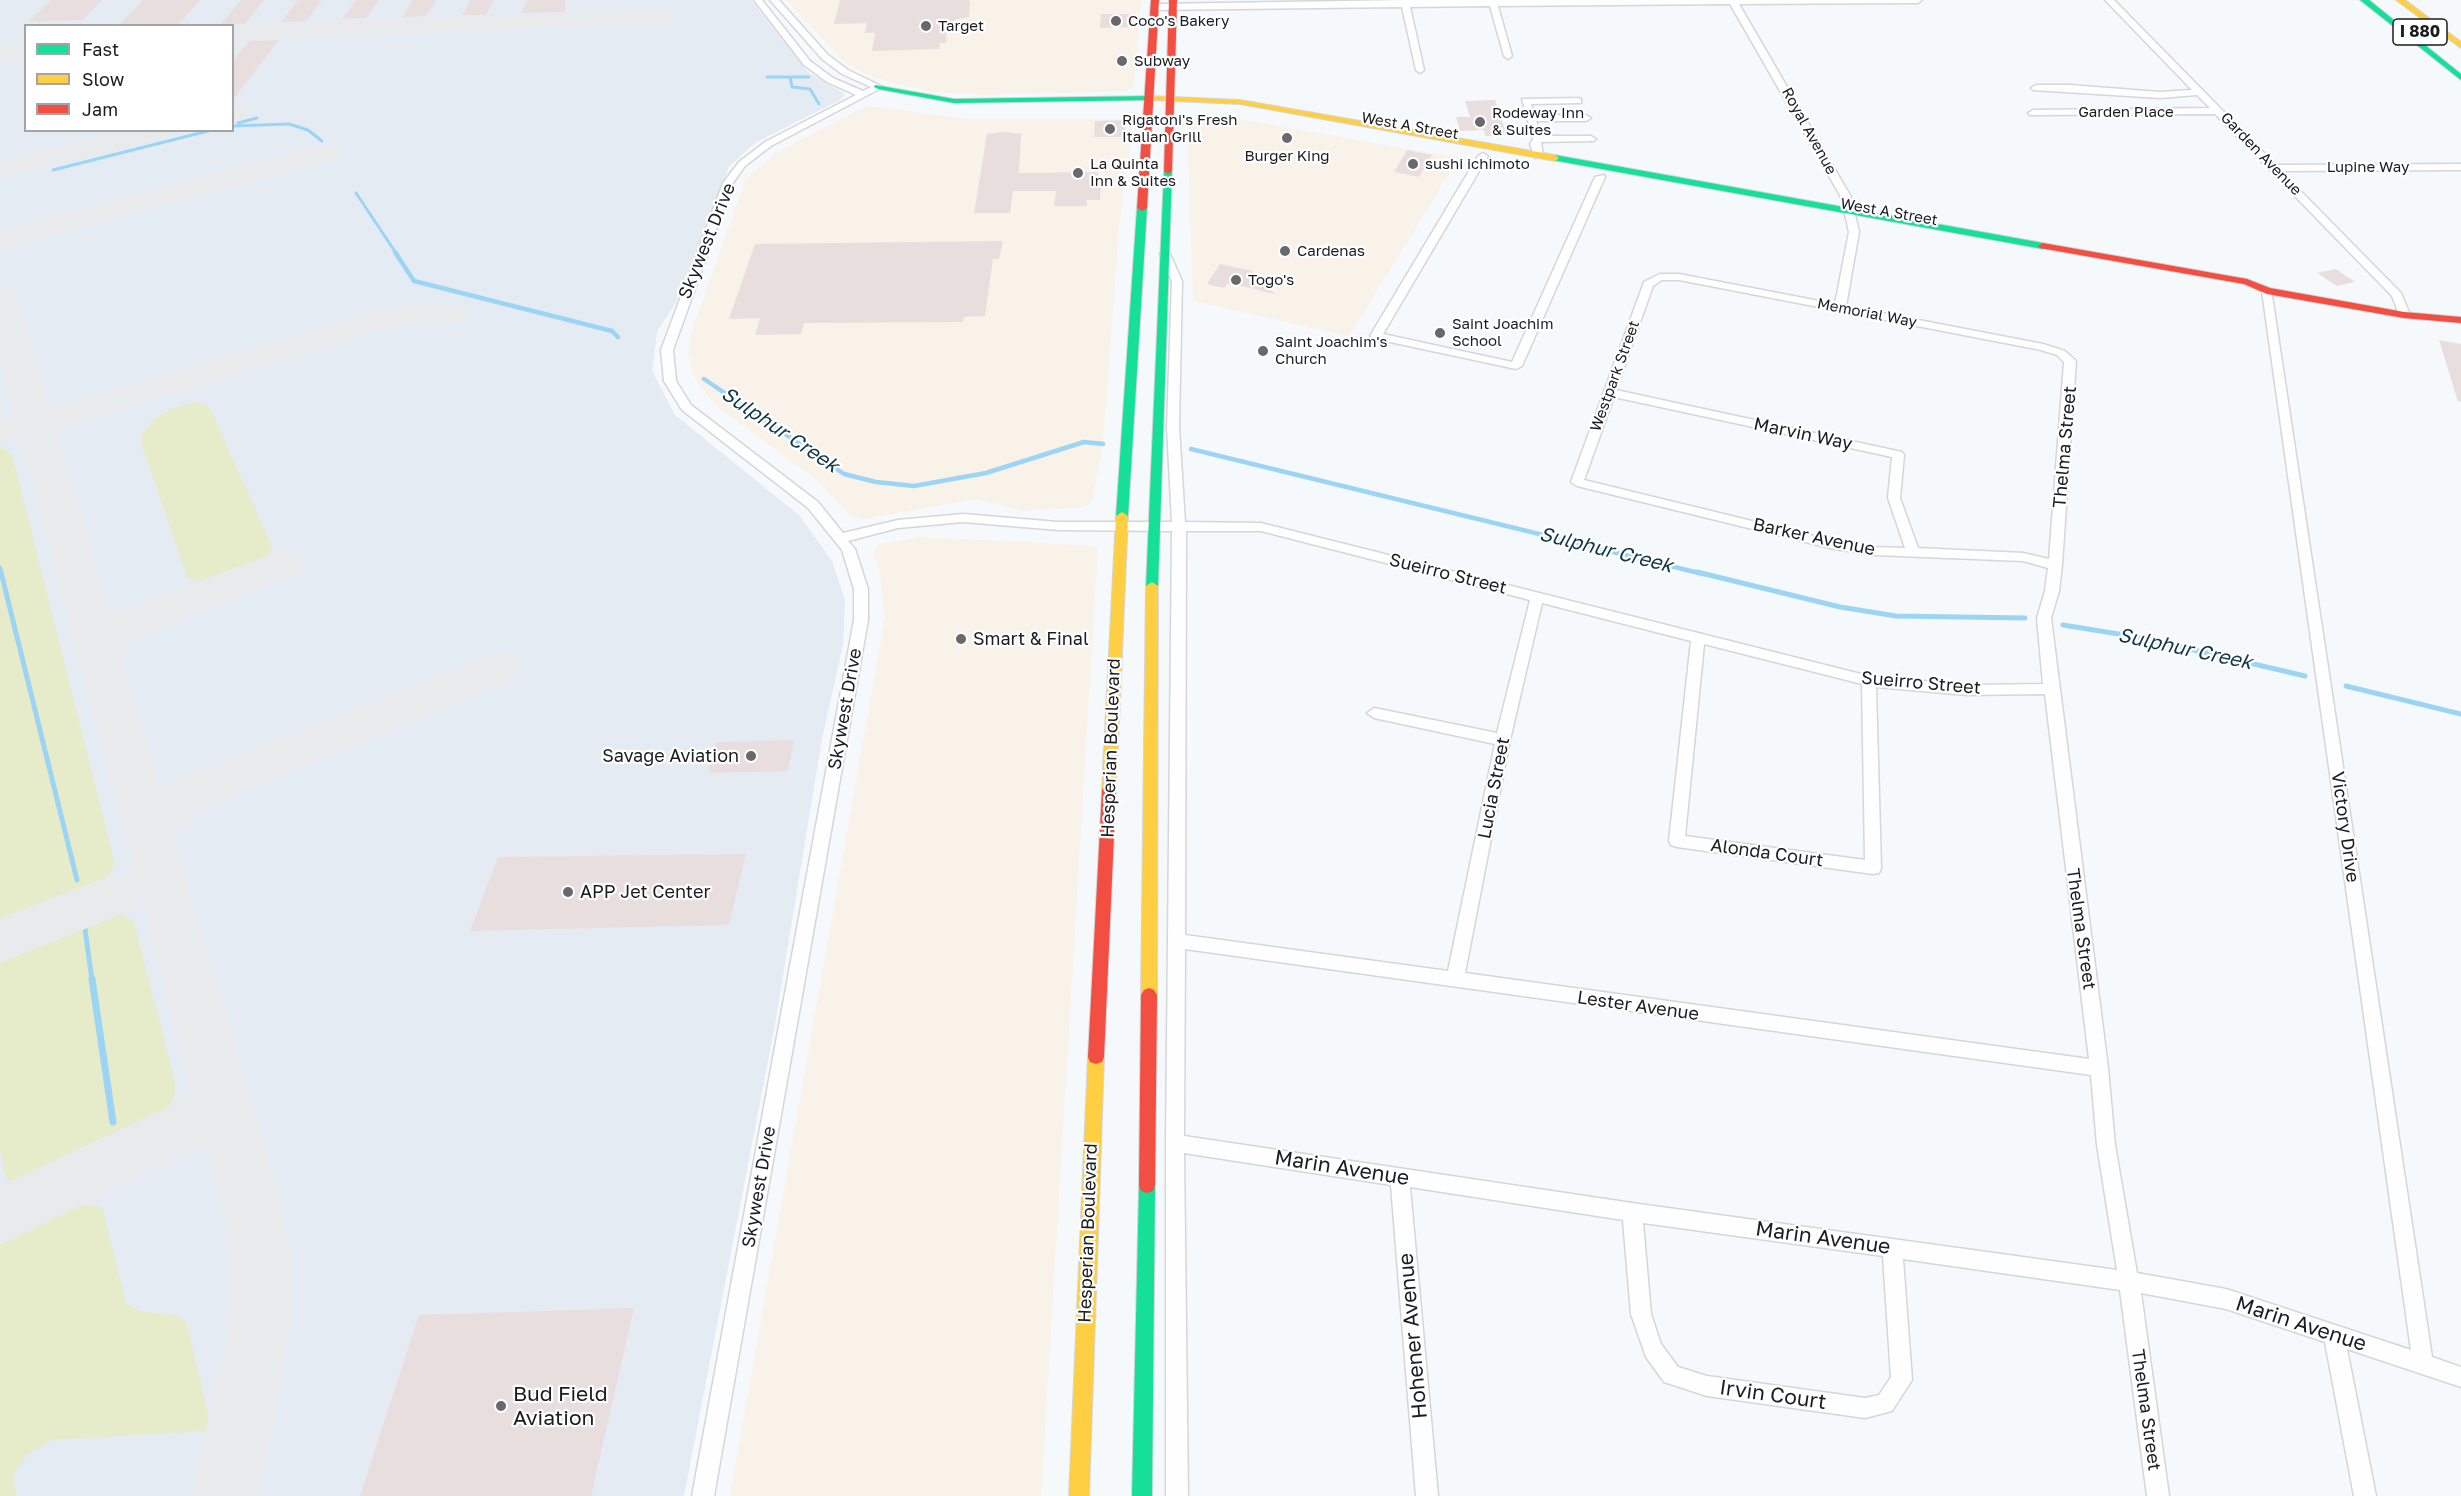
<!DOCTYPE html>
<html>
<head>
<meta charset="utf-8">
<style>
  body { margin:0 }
  #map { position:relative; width:2461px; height:1496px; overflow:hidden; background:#f6f9fc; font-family:"Golos Text",sans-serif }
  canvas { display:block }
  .legend { position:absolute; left:24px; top:24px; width:210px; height:108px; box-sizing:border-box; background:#fff; border:2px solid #a3a4a6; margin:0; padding:8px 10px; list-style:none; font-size:18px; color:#1a1c20 }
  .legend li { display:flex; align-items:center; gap:12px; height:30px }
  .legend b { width:30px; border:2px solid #a3a4a6 }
</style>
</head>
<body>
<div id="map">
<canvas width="2461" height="1496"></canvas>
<ul class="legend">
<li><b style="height:8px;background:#16e098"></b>Fast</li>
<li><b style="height:8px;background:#ffcf43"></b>Slow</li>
<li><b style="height:8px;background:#f24e42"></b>Jam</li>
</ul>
</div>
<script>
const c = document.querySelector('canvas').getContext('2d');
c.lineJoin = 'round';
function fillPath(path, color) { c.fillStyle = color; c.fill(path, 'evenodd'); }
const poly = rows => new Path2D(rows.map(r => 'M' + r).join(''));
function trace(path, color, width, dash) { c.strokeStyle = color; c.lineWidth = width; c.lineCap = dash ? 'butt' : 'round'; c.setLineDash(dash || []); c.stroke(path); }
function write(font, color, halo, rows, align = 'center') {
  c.font = font + ' "Golos Text",sans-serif'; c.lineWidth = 4.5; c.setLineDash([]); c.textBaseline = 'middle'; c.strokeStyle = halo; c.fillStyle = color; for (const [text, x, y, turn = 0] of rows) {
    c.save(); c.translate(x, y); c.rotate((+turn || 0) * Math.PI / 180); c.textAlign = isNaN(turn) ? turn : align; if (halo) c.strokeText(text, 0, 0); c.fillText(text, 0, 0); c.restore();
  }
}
fillPath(poly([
  [786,0,1141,0,1134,87,1126,91,982,95,933,92,905,86,870,76,845,63],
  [866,106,968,119,1128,119,1133,121,1119,227,1103,443,1092,501,1084,507,1024,511,977,499,863,519,851,516,818,481,715,405,694,378,688,353,693,327,746,179,776,153],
  [1211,114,1459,158,1349,336,1193,301,1187,119],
  [920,537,1098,546,1041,1496,730,1496,885,617,878,563,873,553,881,544]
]), '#f8f2e8');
fillPath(poly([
  [0,0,751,0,808,72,845,94,840,100,755,143,729,167,676,302,657,332,652,371,675,415,799,515,832,561,845,600,843,645,822,739,774,1030,684,1496,0,1496],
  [26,26,232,26,232,130,26,130]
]), '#e5ebf3');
fillPath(poly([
  [197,401,210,408,272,546,269,555,263,560,209,582,188,579,141,443,143,433,154,419,171,409],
  [0,446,12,455,115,864,110,873,90,891,0,927],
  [122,914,134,922,175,1082,174,1100,162,1114,129,1138,34,1184,13,1185,5,1175,0,1150,0,959,96,920],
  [69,1204,96,1205,103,1210,126,1304,141,1311,177,1316,186,1321,208,1413,208,1431,51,1440,26,1456,16,1470,12,1482,17,1496,0,1496,0,1234,54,1208]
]), '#e6ecca');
trace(poly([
  [767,77,809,77],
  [790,77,792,87,810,89,819,104],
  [238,123,257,118],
  [232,126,289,124,308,130,322,141],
  [53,170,212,130],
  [356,193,396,253]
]), '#9cd5f3', 3);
trace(poly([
  [395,252,414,281,612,331,618,337],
  [704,379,844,474,876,482,914,486,986,473,1084,442,1103,444],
  [1191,449,1703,574],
  [0,568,1,574]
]), '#9cd5f3', 4.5);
trace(poly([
  [1,572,77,880],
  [1697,572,1840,607,1896,616,2025,618],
  [2063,625,2143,638,2305,676],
  [2346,686,2461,714],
  [85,929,92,980]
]), '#9cd5f3', 5);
trace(poly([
  [92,979,113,1122]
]), '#9cd5f3', 7);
fillPath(poly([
  [661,9,670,11,674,17,670,23,232,41,232,26,230,26,661,9],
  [26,42,26,58,0,64,0,48,26,42],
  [232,103,244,105,248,111,244,117,232,121,232,103],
  [121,130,172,130,168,136,0,179,0,161,121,130],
  [325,144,336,147,340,153,336,159,0,250,0,230,325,144],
  [0,285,12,288,17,295,50,409,371,312,417,303,451,304,463,307,468,314,463,321,451,324,417,323,378,331,56,430,110,614,283,550,298,554,304,564,298,574,139,636,124,649,121,655,160,788,170,782,484,657,500,652,516,657,522,668,516,679,204,808,175,830,174,837,283,1210,291,1255,289,1332,259,1496,191,1496,227,1332,230,1300,231,1255,223,1210,206,1145,0,1245,0,1186,193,1095,141,896,135,909,0,963,0,918,117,873,135,879,138,886,21,438,0,443,0,419,15,416,0,360,0,285]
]), '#e8eaec');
fillPath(poly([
  [51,0,102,0,82,20,28,22],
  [143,0,200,0,177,26,118,26],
  [241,0,264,0,245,24,221,24],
  [298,0,322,0,306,21,281,22],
  [356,0,379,0,366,18,342,19],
  [413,0,437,0,426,16,402,17],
  [471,0,494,0,486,15,462,15],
  [528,0,565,0,565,12,521,13],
  [840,0,969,0,970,4,969,17,954,20,953,28,947,28,946,43,940,43,939,49,872,51,875,33,865,33,867,23,834,24],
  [1101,14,1132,14,1132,27,1100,28],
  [279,40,232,101,232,62,249,41],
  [1495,100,1507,135,1485,136,1484,130,1460,131,1456,117,1470,117,1465,101],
  [1125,120,1125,137,1094,137,1095,121],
  [1001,132,1021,134,1019,173,1098,172,1098,176,1102,176,1100,200,1087,200,1087,206,1054,206,1056,191,1013,191,1010,213,974,213,987,134],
  [1407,150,1432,155,1419,177,1394,172],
  [1003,241,999,259,993,259,985,316,964,317,963,322,804,323,801,334,755,335,760,318,729,319,755,244],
  [1220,264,1252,271,1275,294,1238,285,1227,284,1224,288,1207,284],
  [2336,269,2355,282,2337,286,2317,273],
  [2439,340,2461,344,2461,401,2458,402],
  [794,740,788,771,708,773,716,742],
  [746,854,729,925,470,931,498,857],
  [634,1308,591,1496,360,1496,419,1315]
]), '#e9dede');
const street = poly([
  [754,0,762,0,810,61,833,78,863,91,871,87,842,74,822,59,770,0,779,0,828,55,848,70,883,87,771,146,745,166,733,183,673,350,676,381,691,405,818,502,843,533,898,520,963,514,1058,522,1172,522,1167,427,1172,281,1160,254,1165,251,1170,254,1182,281,1179,427,1185,522,1261,523,1869,676,1967,685,2043,684,2037,618,2045,591,2048,568,2023,561,1874,555,1834,549,1577,486,1571,482,1644,282,1660,274,1679,274,1835,304,1849,232,1841,197,1730,4,1498,6,1512,56,1508,59,1504,56,1490,6,1410,7,1424,70,1420,73,1416,70,1402,7,1155,10,1151,7,1155,4,1405,0,1922,0,1918,3,1739,4,1851,197,1859,232,1846,306,2043,344,2065,351,2076,361,2062,565,2059,591,2051,618,2108,1068,2115,1145,2137,1273,2226,1289,2411,1350,2262,291,2271,289,2432,1357,2461,1367,2461,1387,2347,1349,2376,1496,2354,1496,2325,1342,2226,1309,2141,1293,2169,1496,2147,1496,2120,1290,1903,1259,1912,1380,1892,1411,1865,1418,1707,1396,1664,1382,1646,1357,1631,1314,1623,1220,1410,1187,1438,1496,1416,1496,1391,1185,1184,1153,1188,1496,1166,1496,1166,1143,1172,531,1058,530,963,522,898,528,848,541,855,549,868,589,868,620,714,1496,692,1496,854,620,854,589,842,550,808,508,682,410,664,381,661,350,723,183,739,162,765,142,856,95,827,82,804,65,754,0],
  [1662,280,1679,280,2041,350,2057,355,2064,362,2049,559,2023,553,1918,548,1900,498,1904,455,1902,452,1616,390,1653,286,1662,280],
  [1614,397,1892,457,1888,498,1905,548,1874,547,1834,541,1584,480,1614,397],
  [1186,531,1261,531,1530,600,1497,733,1374,708,1367,713,1374,718,1495,744,1448,971,1185,935,1186,531],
  [1542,603,1691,641,1669,841,1671,845,1677,847,1873,874,1879,873,1881,868,1876,687,1967,695,2045,694,2089,1059,1465,973,1510,740,1542,603],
  [1704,644,1862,684,1865,860,1685,836,1704,644],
  [1185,949,2091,1075,2097,1145,2117,1270,1632,1203,1184,1136,1185,949],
  [1643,1223,1883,1256,1891,1377,1879,1395,1865,1398,1707,1376,1678,1367,1661,1344,1651,1314,1643,1223],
  [2105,0,2114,0,2276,165,2461,164,2461,170,2281,171,2401,293,2410,315,2408,317,2400,317,2392,296,2215,114,2030,115,2028,113,2033,110,2210,108,2197,95,2160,98,2033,90,2031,88,2036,85,2070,85,2160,92,2192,90,2105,0],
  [1578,98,1581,99,1581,103,1531,104,1535,115,1586,115,1591,118,1586,121,1536,121,1542,136,1591,136,1596,139,1594,141,1541,142,1543,156,1535,158,1530,144,1533,139,1522,99,1578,98],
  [1483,153,1488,156,1383,334,1512,362,1595,177,1604,175,1605,177,1522,366,1516,369,1376,339,1370,336,1478,156,1483,153]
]);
const fast = poly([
  [2360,0,2369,0,2461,74,2461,80,2360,0],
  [875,85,954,99,1152,96,1156,98,1152,100,954,103,878,89,874,87,875,85],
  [1555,155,2043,243,2048,246,2043,249,1552,160,1552,156,1555,155],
  [1168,168,1172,171,1158,586,1152,590,1146,586,1164,171,1168,168],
  [1142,205,1147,208,1128,516,1122,520,1116,516,1137,208,1142,205],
  [1147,1177,1153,1179,1155,1185,1152,1496,1132,1496,1139,1185,1141,1179,1147,1177]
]);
const slow = poly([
  [2396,0,2405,0,2461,42,2461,48,2396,0],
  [1149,96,1240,100,1555,155,1559,158,1555,161,1240,104,1152,100,1149,100,1149,96],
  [1122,512,1128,516,1116,790,1114,794,1109,795,1104,794,1102,790,1116,516,1122,512],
  [1152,582,1158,586,1157,995,1154,1000,1149,1002,1144,1000,1141,995,1146,586,1152,582],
  [1096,1050,1102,1052,1104,1057,1089,1496,1069,1496,1088,1057,1090,1052,1096,1050]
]);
const jam = poly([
  [1151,0,1159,0,1147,208,1142,211,1137,208,1151,0],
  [1169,0,1177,0,1172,171,1168,174,1164,171,1169,0],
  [2043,243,2247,279,2270,288,2404,312,2461,317,2461,323,2404,318,2267,294,2244,284,2040,248,2038,246,2043,243],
  [1109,785,1114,786,1116,790,1104,1057,1102,1062,1096,1064,1090,1062,1088,1057,1102,790,1104,786,1109,785],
  [1149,988,1154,990,1157,995,1155,1185,1153,1191,1147,1193,1141,1191,1139,1185,1141,995,1144,990,1149,988]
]);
trace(street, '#d4d6d9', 3);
trace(fast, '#d4d6d9', 2);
trace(slow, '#d4d6d9', 2);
trace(jam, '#d4d6d9', 2);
fillPath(street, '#fefeff');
fillPath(fast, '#16e098');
fillPath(slow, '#ffcf43');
fillPath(jam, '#f24e42');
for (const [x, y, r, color] of [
  [1116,21,6,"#67696d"],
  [926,26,6,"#67696d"],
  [1122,61,6,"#67696d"],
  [1480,122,6,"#67696d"],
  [1110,129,6,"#67696d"],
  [1287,138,6,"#67696d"],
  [1413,164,6,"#67696d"],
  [1078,173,6,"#67696d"],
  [1285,251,6,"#67696d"],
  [1236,280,6,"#67696d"],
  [1440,333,6,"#67696d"],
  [1263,351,6,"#67696d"],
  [961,639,6,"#67696d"],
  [751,756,6,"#67696d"],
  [568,892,6,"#67696d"],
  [501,1406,6,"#67696d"]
]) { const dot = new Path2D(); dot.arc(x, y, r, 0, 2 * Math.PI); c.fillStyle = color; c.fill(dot); trace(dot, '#fff', 2); }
write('15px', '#1a1c20', '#fff', [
  ["Coco's Bakery",1128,21],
  ["Target",938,26],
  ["Subway",1134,61],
  ["Rodeway Inn",1492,113],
  ["& Suites",1492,130],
  ["Rigatoni's Fresh",1122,120],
  ["Italian Grill",1122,137],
  ["Burger King",1287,156,"center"],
  ["La Quinta",1090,164],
  ["Inn & Suites",1090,181],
  ["sushi ichimoto",1425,164],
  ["Cardenas",1297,251],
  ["Togo's",1248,280],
  ["Saint Joachim",1452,324],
  ["School",1452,341],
  ["Saint Joachim's",1275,342],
  ["Church",1275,359]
], 'left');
write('15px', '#1a1c20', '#fff', [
  ["Garden Place",2126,112],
  ["West A Street",1410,126,10],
  ["Royal Avenue",1809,131,61],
  ["Garden Avenue",2261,154,46],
  ["Lupine Way",2368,167],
  ["West A Street",1889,212,10],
  ["Memorial Way",1867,313,11],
  ["Westpark Street",1615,376,-70]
]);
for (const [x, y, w] of [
  [2420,32,54]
]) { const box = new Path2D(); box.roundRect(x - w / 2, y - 13, w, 26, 4.5); c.fillStyle = '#fff'; c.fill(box); trace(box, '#1a1c20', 1.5); }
write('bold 16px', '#1a1c20', null, [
  ["I 880",2420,32]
]);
write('18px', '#1a1c20', '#fff', [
  ["Skywest Drive",707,241,-68],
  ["Marvin Way",1803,434,12],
  ["Thelma Street",2065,447,-85],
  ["Barker Avenue",1814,537,12],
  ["Sueirro Street",1448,574,14],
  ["Sueirro Street",1921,683,5],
  ["Skywest Drive",845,709,-80],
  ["Hesperian Boulevard",1111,748,-88],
  ["Lucia Street",1494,788,-79],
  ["Victory Drive",2345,827,82],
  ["Alonda Court",1767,853,8],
  ["Thelma Street",2081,929,82],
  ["Lester Avenue",1638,1006,8],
  ["Skywest Drive",759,1187,-80],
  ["Hesperian Boulevard",1088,1233,-88],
  ["Thelma Street",2146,1410,82]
]);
write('18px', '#1a1c20', '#fff', [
  ["Smart & Final",973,639],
  ["Savage Aviation",739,756,"right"],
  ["APP Jet Center",580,892]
], 'left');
write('italic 20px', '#123748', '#fff', [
  ["Sulphur Creek",780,430,34],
  ["Sulphur Creek",1606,550,14],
  ["Sulphur Creek",2185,649,12]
]);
write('21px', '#1a1c20', '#fff', [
  ["Marin Avenue",1342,1168,9],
  ["Marin Avenue",1823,1238,8],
  ["Marin Avenue",2301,1324,18],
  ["Hohener Avenue",1413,1336,-95],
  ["Irvin Court",1773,1395,8]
]);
write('21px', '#1a1c20', '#fff', [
  ["Bud Field",513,1394],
  ["Aviation",513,1418]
], 'left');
</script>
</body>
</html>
